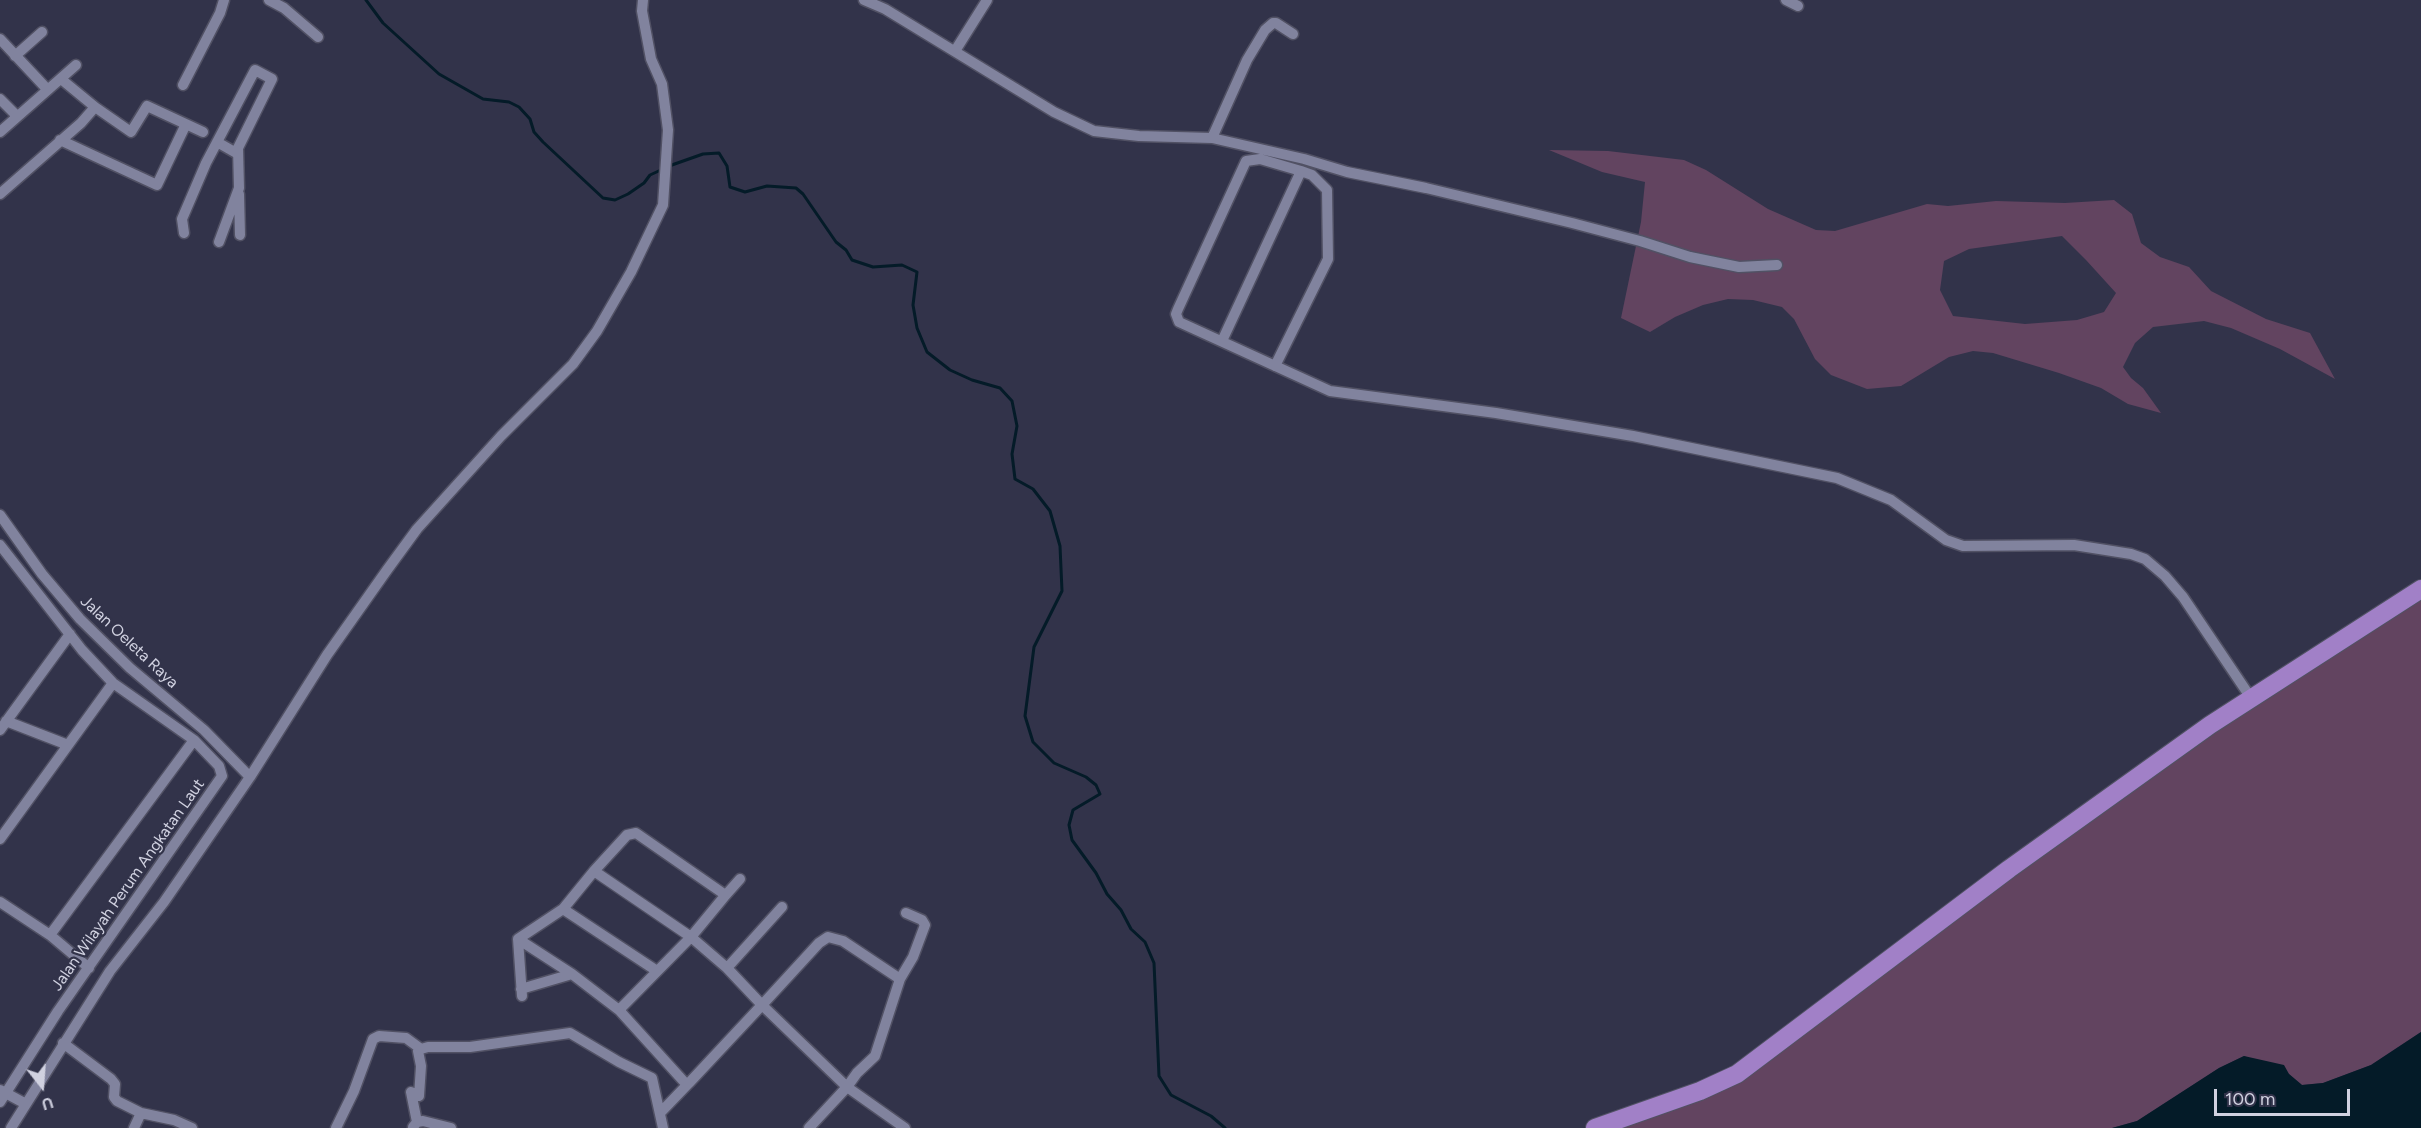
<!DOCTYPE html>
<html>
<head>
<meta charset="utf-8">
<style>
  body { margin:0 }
  #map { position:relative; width:2421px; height:1128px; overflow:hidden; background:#32334a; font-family:Figtree,sans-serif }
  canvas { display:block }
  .north { position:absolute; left:12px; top:1056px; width:60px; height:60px; -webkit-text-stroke:4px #32334a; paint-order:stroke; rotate:163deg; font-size:16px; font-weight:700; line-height:24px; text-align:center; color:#d0d1e0 }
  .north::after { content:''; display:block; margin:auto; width:21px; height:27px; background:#d0d1e0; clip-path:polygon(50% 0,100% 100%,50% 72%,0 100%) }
  .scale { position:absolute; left:2214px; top:1089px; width:136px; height:27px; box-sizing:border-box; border:3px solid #d0d1e0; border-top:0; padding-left:8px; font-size:18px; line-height:21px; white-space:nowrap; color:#d0d1e0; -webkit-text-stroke:4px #32334a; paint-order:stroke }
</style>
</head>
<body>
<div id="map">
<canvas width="2421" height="1128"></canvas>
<div class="north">U</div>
<div class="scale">100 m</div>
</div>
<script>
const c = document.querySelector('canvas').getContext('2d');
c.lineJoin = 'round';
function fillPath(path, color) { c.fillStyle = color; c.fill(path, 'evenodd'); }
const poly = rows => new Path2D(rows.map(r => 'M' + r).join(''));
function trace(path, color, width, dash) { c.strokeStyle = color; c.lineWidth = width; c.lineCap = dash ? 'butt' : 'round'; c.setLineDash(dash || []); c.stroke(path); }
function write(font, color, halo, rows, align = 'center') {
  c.font = font + ' Figtree,sans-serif'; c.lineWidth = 4.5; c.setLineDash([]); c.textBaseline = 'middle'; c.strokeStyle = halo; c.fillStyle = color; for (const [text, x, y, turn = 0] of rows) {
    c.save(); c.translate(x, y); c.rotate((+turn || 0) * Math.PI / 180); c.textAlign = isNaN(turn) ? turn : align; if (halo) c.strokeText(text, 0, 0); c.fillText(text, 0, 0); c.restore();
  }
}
fillPath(poly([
  [1549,150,1608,151,1684,160,1706,170,1768,209,1816,230,1835,231,1927,204,1948,206,1996,201,2065,203,2114,200,2132,214,2141,243,2160,257,2189,267,2211,291,2266,319,2310,333,2335,379,2280,349,2231,328,2204,321,2153,327,2135,343,2123,367,2131,378,2143,388,2161,413,2128,404,2101,388,2059,373,1993,353,1973,351,1949,357,1901,386,1867,389,1831,375,1815,359,1794,319,1782,307,1753,300,1728,299,1703,305,1675,317,1650,332,1621,318,1641,222,1645,182,1602,172],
  [2062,236,2086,260,2116,293,2104,312,2077,320,2025,324,1953,316,1940,290,1944,261,1969,249],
  [2421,593,2421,1032,2371,1065,2323,1083,2302,1085,2289,1074,2244,1056,2219,1068,2137,1121,2112,1128,1608,1128,1725,1086,1922,940,2208,734]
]), '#624460');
fillPath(poly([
  [2421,1032,2421,1128,2112,1128,2137,1121,2219,1068,2244,1056,2284,1065,2289,1074,2302,1085,2323,1083,2371,1065]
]), '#041b28');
trace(poly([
  [366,0,383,23,439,74,483,99,509,102,519,107,530,119,534,132,543,142,603,198,615,200,628,194,644,183,650,175,663,169],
  [669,166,703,154,719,153,727,166,730,187,745,192,767,186,796,188,803,194,836,242,846,250,852,260,873,267,902,265,917,272,913,305,917,328,927,352,950,370,972,380,1000,388,1012,401,1017,426,1012,454,1015,479,1033,489,1050,511,1060,546,1062,591,1034,647,1025,716,1033,742,1054,763,1086,777,1096,785,1100,794,1073,810,1069,825,1072,840,1096,873,1107,894,1121,910,1131,929,1145,942,1154,963,1159,1076,1171,1095,1211,1116,1225,1128]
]), '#041b28', 3);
const minor = poly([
  [269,0,284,8,318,37],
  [864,0,885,9,1054,112,1094,131,1139,136,1212,138,1304,159,1347,172,1426,188,1572,223,1640,241,1690,257,1739,267,1777,265],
  [1786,0,1798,6],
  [0,39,47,89],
  [955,51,987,0],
  [15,56,42,32],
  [183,85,220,13,224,0],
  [0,99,17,116],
  [95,107,131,132,147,106,203,132],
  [0,132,76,65],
  [1212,138,1247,60,1265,30,1273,23,1276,23,1293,34],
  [60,140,157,185,186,124],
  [217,142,238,154],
  [1301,171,1260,159,1246,161,1178,309,1176,314,1179,322,1330,391,1496,413,1633,436,1837,478,1891,500,1946,540,1963,546,2074,545,2131,554,2145,559,2165,576,2183,597,2251,698],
  [0,194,81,123,95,107,61,79],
  [239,194,240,235],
  [184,233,182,219,206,163,255,70,272,79,238,148,239,188,219,242],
  [1222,341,1301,171,1312,175,1327,190,1328,259,1275,366],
  [0,515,42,574,80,619,130,668,204,730,250,777],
  [0,545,82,650,113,683,194,740,219,766,222,776,58,1011,0,1102],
  [6,721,68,745],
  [0,730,70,634],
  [0,839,113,683],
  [594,871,563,909,657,971],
  [724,897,740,879],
  [0,902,50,935,89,968],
  [50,935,194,740],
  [518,939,572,974,619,1010],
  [727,968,782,907],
  [900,979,843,941,828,937,819,943,762,1005,689,1083,687,1085,619,1010,691,937,724,897,724,894,636,833,627,835,594,871,691,937,727,968,762,1005,847,1087,857,1073,875,1056,900,979,913,957,925,925,922,920,906,913],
  [521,989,572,974],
  [522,996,518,939,563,909],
  [63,1043,111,1079,115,1084,114,1097,117,1101,141,1113,134,1128],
  [0,1090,26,1104],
  [141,1113,174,1120,192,1128],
  [660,1113,687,1085],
  [417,1122,411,1092,419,1096,421,1066,418,1051,421,1049,428,1047,470,1047,570,1033,619,1062,652,1078,663,1128],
  [413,1127,417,1122,423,1121,451,1128],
  [11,1128,110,971,164,902,250,777,327,655,387,570,417,529,501,436,573,364,597,331,631,272,663,205,668,130,662,84,651,59,642,11,643,0],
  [336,1128,354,1091,373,1039,379,1036,406,1038,421,1049],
  [809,1128,847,1087,905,1128]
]);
const highway = poly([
  [1595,1128,1700,1091,1737,1074,2009,869,2210,725,2421,589]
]);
trace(minor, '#515164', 13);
trace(highway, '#515164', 20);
trace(minor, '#81839e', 10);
trace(highway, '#a180c7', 18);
write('16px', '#d0d1e0', '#32334a', [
  ["Jalan Oeleta Raya",129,642,43],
  ["Jalan Wilayah Perum Angkatan Laut",128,885,-55]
]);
</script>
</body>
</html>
